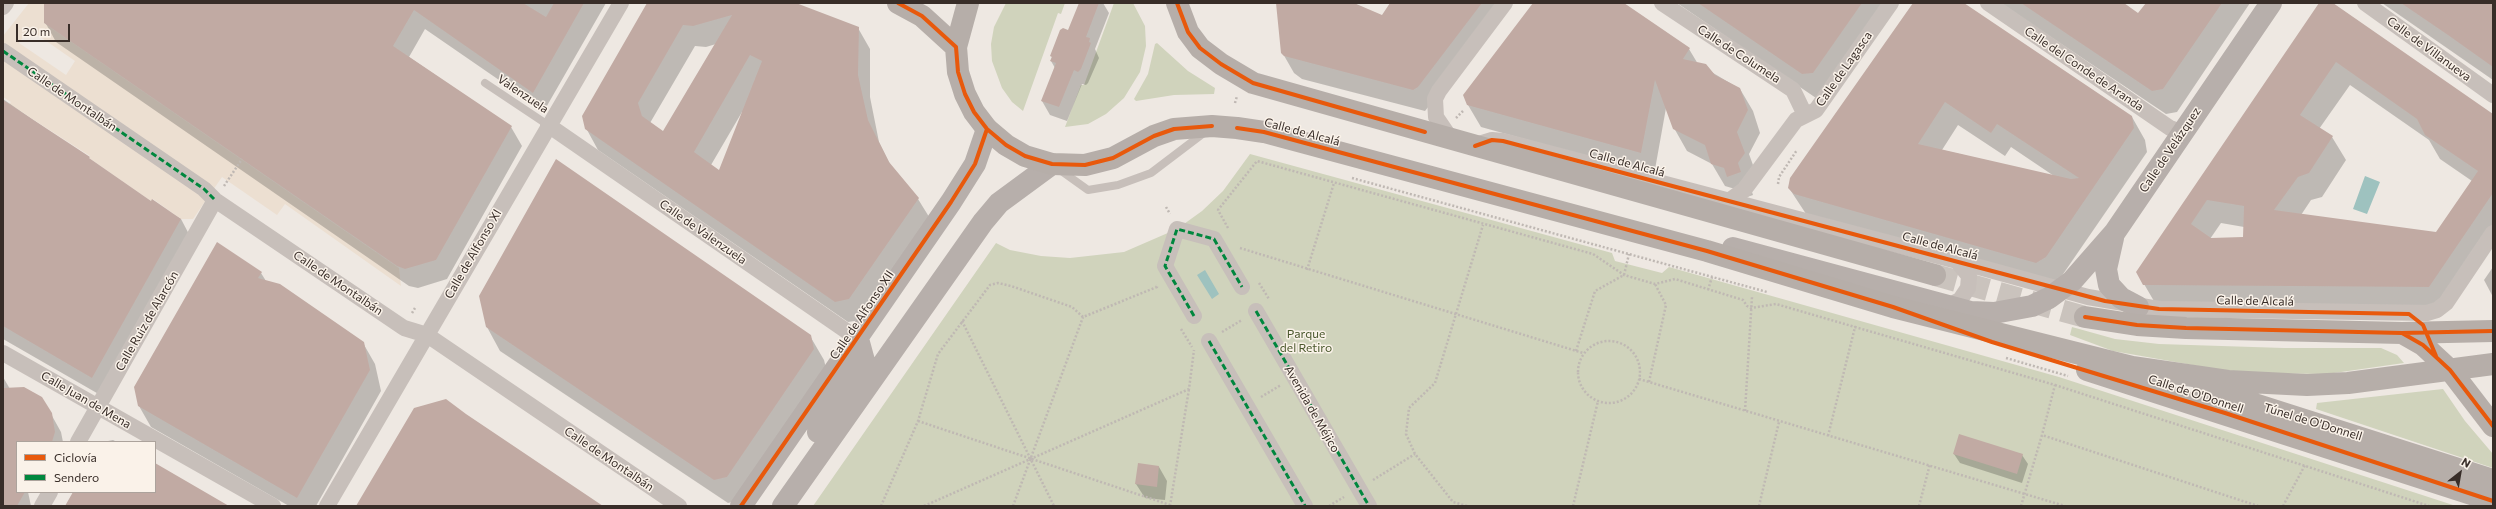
<!DOCTYPE html>
<html>
<head>
<meta charset="utf-8">
<style>
  body { margin:0 }
  #map { position:relative; width:2496px; height:509px; overflow:hidden; background:#eee8e2; font-family:Commissioner,sans-serif }
  canvas { display:block }
  .frame { position:absolute; inset:0; border:4px solid #382d28; pointer-events:none }
  .legend { position:absolute; left:16px; top:441px; width:140px; height:52px; box-sizing:border-box; background:#faf2e9; border:1px solid #aca39c; margin:0; padding:5px 7px; list-style:none; font-size:12px; color:#382d28 }
  .legend li { display:flex; align-items:center; gap:8px; height:20px }
  .legend b { width:20px; border:1px solid #aca39c }
  .north { position:absolute; left:2440px; top:453px; width:40px; height:40px; -webkit-text-stroke:3px #faf2e9; paint-order:stroke; rotate:31deg; font-size:11px; font-weight:700; line-height:16px; text-align:center; color:#382d28 }
  .north::after { content:''; display:block; margin:auto; width:14px; height:18px; background:#382d28; clip-path:polygon(50% 0,100% 100%,50% 72%,0 100%) }
  .scale { position:absolute; left:16px; top:24px; width:54px; height:18px; box-sizing:border-box; border:2px solid #382d28; border-top:0; padding-left:5px; font-size:12px; line-height:14px; white-space:nowrap; color:#382d28; -webkit-text-stroke:3px #faf2e9; paint-order:stroke }
</style>
</head>
<body>
<div id="map">
<canvas width="2496" height="509"></canvas>
<div class="frame"></div>
<ul class="legend">
<li><b style="height:5px;background:#e8590c"></b>Ciclovía</li>
<li><b style="height:5px;background:#00873e"></b>Sendero</li>
</ul>
<div class="north">N</div>
<div class="scale">20 m</div>
</div>
<script>
const c = document.querySelector('canvas').getContext('2d');
c.lineJoin = 'round';
function fillPath(path, color) { c.fillStyle = color; c.fill(path, 'evenodd'); }
const poly = rows => new Path2D(rows.map(r => 'M' + r).join(''));
function trace(path, color, width, dash) { c.strokeStyle = color; c.lineWidth = width; c.lineCap = dash ? 'butt' : 'round'; c.setLineDash(dash || []); c.stroke(path); }
function write(font, color, halo, rows, align = 'center') {
  c.font = font + ' Commissioner,sans-serif'; c.lineWidth = 3; c.setLineDash([]); c.textBaseline = 'middle'; c.strokeStyle = halo; c.fillStyle = color; for (const [text, x, y, turn = 0] of rows) {
    c.save(); c.translate(x, y); c.rotate((+turn || 0) * Math.PI / 180); c.textAlign = isNaN(turn) ? turn : align; if (halo) c.strokeText(text, 0, 0); c.fillText(text, 0, 0); c.restore();
  }
}
fillPath(poly([
  [1006,3,1065,3,1061,14,1058,13,1023,111,1012,102,1002,88,992,61,991,44,994,27],
  [1114,3,1133,3,1145,26,1146,46,1140,72,1124,98,1106,114,1088,124,1065,127,1081,85,1084,85],
  [1157,43,1188,71,1215,88,1214,94,1174,95,1136,101,1134,99,1148,74,1155,44],
  [1250,154,1612,253,1615,261,1662,273,1669,267,2059,377,2456,506,813,506,996,243,1010,250,1041,256,1070,258,1124,252,1177,229,1202,211,1223,191],
  [2072,327,2115,339,2159,344,2284,348,2381,348,2397,355,2404,363,2327,374,2238,373,2113,351,2070,335],
  [2443,389,2465,421,2493,454,2493,468,2316,409,2317,403]
]), '#d0d3bc');
fillPath(poly([
  [29,3,44,3,44,23,399,268,401,286,285,204,277,215,222,177,193,219,181,219,153,199,151,201,89,158,90,156,9,104,11,102,3,97,3,36],
  [29,29,75,61,66,75,19,43]
]), '#ecdfd1');
fillPath(poly([
  [2365,176,2380,182,2367,214,2353,209],
  [1205,270,1219,294,1212,299,1197,275]
]), '#9ec2bf');
fillPath(poly([
  [45,3,606,3,544,111,425,29,409,57,511,127,522,146,447,279,418,288,409,286,56,42,45,22],
  [649,3,794,3,858,28,870,49,870,97,879,142,892,168,918,199,931,220,861,320,848,322,598,150,586,128],
  [716,44,663,133,650,123,695,46,706,47],
  [742,112,743,112,720,172,711,165],
  [1080,3,1103,3,1109,13,1095,49,1099,58,1088,83,1086,85,1082,84,1067,121,1050,115,1042,101,1055,68,1051,61,1053,50,1069,32],
  [1277,3,1353,3,1382,16,1391,3,1510,3,1425,111,1302,79,1294,73,1282,52],
  [1534,3,1621,3,1689,49,1698,64,1740,89,1753,111,1760,133,1749,154,1757,176,1750,186,1753,195,1741,199,1735,189,1725,186,1712,164,1687,151,1674,128,1666,108,1654,175,1481,127,1468,105],
  [1677,3,1893,3,1816,98],
  [1914,3,1962,3,2132,117,2145,140,2147,152,2059,280,2050,286,1808,217,1789,188],
  [1958,125,2005,156,2011,147,2054,176,1942,150],
  [2000,3,2122,3,2139,15,2147,3,2250,3,2177,112,2166,114],
  [2327,3,2332,3,2493,115,2493,236,2443,310,2158,308,2137,272],
  [2350,85,2429,140,2440,159,2472,181,2437,233,2301,215,2311,200,2322,197,2346,160,2332,137,2319,129],
  [2221,223,2244,227,2244,238,2210,239],
  [2382,3,2493,3,2493,80],
  [3,99,151,202,181,219,191,238,102,396,3,339],
  [2493,267,2493,297,2484,280],
  [261,273,266,281,363,343,375,364,381,391,316,506,289,506,151,427,139,406],
  [487,327,810,336,824,360,827,372,740,500,728,503,500,351],
  [3,377,10,389,51,414,61,432,63,442,17,442,17,492,28,492,31,506,3,506],
  [113,440,117,442,103,442],
  [1954,454,2022,455,2028,464,2022,483,1960,463],
  [1139,464,1159,467,1167,481,1165,500,1145,498,1136,484]
]), '#0003');
fillPath(poly([
  [44,3,523,3,546,17,554,3,584,3,533,93,414,10,393,46,512,126,436,260,405,269,397,266,44,23],
  [647,3,796,3,859,27,858,75,868,120,889,162,919,198,849,299,835,302,585,129,582,116],
  [732,15,663,131,642,116,638,103,683,25,693,26],
  [750,55,762,61,719,170,694,152],
  [1079,3,1099,3,1086,37,1090,38,1089,42,1091,43,1081,69,1078,72,1074,70,1059,107,1041,101,1056,63,1050,61,1052,57,1050,56,1060,30,1063,28,1068,30],
  [1276,3,1354,3,1382,15,1390,3,1482,3,1418,87,1413,90,1284,56,1281,53],
  [1533,3,1624,3,1690,48,1683,59,1706,64,1715,75,1740,88,1748,110,1737,132,1745,153,1738,163,1741,172,1727,177,1724,168,1711,164,1705,145,1673,129,1655,80,1641,153,1467,105,1463,95],
  [1698,3,1862,3,1813,73,1802,74],
  [1913,3,1964,3,2132,116,2134,128,2046,257,2036,263,1794,194,1788,188,1790,178],
  [1945,102,1991,133,1997,124,2079,178,2071,179,1918,144],
  [2021,3,2124,3,2138,13,2146,3,2222,3,2163,89,2152,91],
  [2319,3,2333,3,2493,114,2493,193,2429,287,2143,285,2136,272],
  [2336,62,2417,119,2425,135,2478,171,2436,232,2274,210,2298,177,2309,173,2333,136,2300,115],
  [2207,200,2244,206,2243,237,2211,238,2191,224],
  [2401,3,2493,3,2493,67,2448,35],
  [3,100,90,157,89,158,151,201,152,199,181,219,92,378,3,326],
  [556,159,811,335,814,349,727,477,714,480,486,327,479,296],
  [217,242,262,272,258,278,280,284,364,342,370,370,297,498,138,406,134,387],
  [24,387,42,397,52,413,55,432,52,442,17,442,17,492,25,492,17,506,3,506,3,388],
  [446,399,466,414,603,506,356,506,414,408],
  [1959,434,2023,454,2017,474,1953,454],
  [155,463,229,506,65,506,73,492,155,492],
  [1138,463,1159,466,1157,487,1135,484]
]), '#c1aaa3');
trace(poly([
  [1935,275,2085,317]
]), '#cac3bd', 22, [22, 11]);
trace(poly([
  [1235,103,1237,96],
  [1456,118,1463,111],
  [1352,178,1767,292],
  [1778,184,1779,177,1797,150],
  [224,186,242,159],
  [1166,207,1170,214],
  [1228,228,1218,210,1257,161,1593,254,1624,275,1655,284,1675,279,1743,300,1747,306,1751,308,1776,304,1855,327],
  [1240,248,1583,353],
  [1307,270,1334,183],
  [1624,275,1629,254],
  [1259,283,1269,299],
  [1708,290,1712,277],
  [412,313,415,308],
  [962,321,1054,506],
  [1181,329,1192,347],
  [1222,332,1242,320],
  '1578 372a31 31 0 1 1 62 0a31 31 0 1 1-62 0Z',
  [1576,351,1595,291,1624,275],
  [2006,358,2068,376],
  [1639,379,2065,506],
  [1649,382,1666,305,1655,284],
  [2055,385,2429,506],
  [1261,397,1281,385],
  [1745,411,1752,297],
  [918,421,1170,505],
  [1828,436,1855,327,2055,385,2042,435],
  [1373,480,1415,454],
  [881,506,918,421,938,354,990,285,998,283,1011,286,1072,307,1083,317,1157,287,1156,285],
  [924,506,1189,389,1194,350],
  [1013,506,1083,317],
  [1170,506,1189,389],
  [1329,506,1344,497],
  [1467,506,1453,502,1415,454,1406,434,1409,408,1435,383,1483,225],
  [1573,506,1598,401],
  [1759,506,1779,422],
  [1919,506,1930,464],
  [2021,506,2042,435,2258,506],
  [2283,506,2305,465]
]), '#bfb8b3', 2.5, [2, 2]);
trace(poly([
  [485,83,548,125],
  [1060,170,1088,190,1118,185,1151,173,1205,132]
]), '#c7bfba', 8);
trace(poly([
  [1662,3,1793,90,1805,115],
  [1988,3,2170,128,2181,132],
  [2365,3,2493,95],
  [3,7,6,3],
  [3,51,204,189,215,200,404,328,427,335,679,506],
  [548,125,858,339],
  [1451,139,1436,117,1435,99,1439,91,1505,3],
  [1479,144,1492,140,1503,141,1957,261,2088,297,2159,309,2427,313,2437,310,2446,303,2493,233],
  [1730,200,1744,190,1796,120,1816,110,1891,3],
  [1942,306,1952,304,1960,300,1968,288,1969,276,1957,261],
  [1256,311,1369,506],
  [1194,316,1165,266,1177,229,1214,239,1242,287],
  [1209,341,1305,506],
  [3,353,273,506],
  [78,442,215,200],
  [42,506,50,492],
  [327,506,621,3]
]), '#c7bfba', 16);
trace(poly([
  [2113,238,2106,269,2109,285,2121,298,2138,307],
  [1733,248,1971,312,1994,313,2032,306,2049,298,2072,281,2115,232,2271,3],
  [818,432,864,361,858,339],
  [741,506,951,202,975,164,987,129],
  [783,506,983,222,999,203,1052,164]
]), '#b7afab', 22);
trace(poly([
  [898,3,922,16,956,47],
  [968,3,956,47,958,72,965,94,974,112,987,129,1006,145,1025,156,1052,164,1085,165,1113,158,1154,136,1174,129,1212,126,1237,128,1264,132,1707,251,1893,307,2132,367,2228,381,2307,385,2348,383,2493,364],
  [1177,3,1188,32,1200,48,1221,64,1253,83,1935,275],
  [2085,317,2137,325,2186,328,2402,333,2493,331],
  [2402,333,2423,345,2450,370,2493,426],
  [2087,370,2493,501],
  [2204,388,2493,480]
]), '#b6aea9', 22);
trace(poly([
  [3,51,204,189,215,200],
  [1256,311,1369,506],
  [1194,316,1165,266,1177,229,1214,239,1242,287],
  [1209,341,1305,506]
]), '#00873e', 3, [6, 3]);
trace(poly([
  [898,3,922,16,956,47,958,72,965,94,974,112,987,129,1006,145,1025,156,1052,164,1085,165,1113,158,1154,136,1174,129,1212,126],
  [1177,3,1188,32,1200,48,1221,64,1253,83,1425,132],
  [1237,128,1264,132,1707,251,1893,307,1992,342,2225,413,2493,501],
  [1475,146,1492,140,1503,141,2105,301,2159,309,2409,314,2423,325,2436,356],
  [2085,317,2137,325,2186,328,2402,333,2493,331],
  [2402,333,2423,345,2450,370,2493,426],
  [741,506,951,202,975,164,987,129]
]), '#e8590c', 4);
write('12px', '#382d28', '#faf2e9', [
  ["Calle de Villanueva",2429,49,36],
  ["Calle de Columela",1739,54,33],
  ["Calle de Lagasca",1844,69,-55],
  ["Calle del Conde de Aranda",2084,69,34],
  ["Valenzuela",523,94,34],
  ["Calle de Montalbán",72,99,34],
  ["Calle de Alcalá",1302,132,15],
  ["Calle de Velázquez",2170,150,-56],
  ["Calle de Alcalá",1627,163,15],
  ["Calle de Valenzuela",703,232,35],
  ["Calle de Alcalá",1940,246,15],
  ["Calle de Alfonso XI",473,254,-60],
  ["Calle de Montalbán",338,283,34],
  ["Calle de Alcalá",2255,301,1],
  ["Calle de Alfonso XII",862,315,-56],
  ["Calle Ruiz de Alarcón",147,321,-60],
  ["Calle de O'Donnell",2196,394,18],
  ["Calle Juan de Mena",86,400,30],
  ["Avenida de Méjico",1312,409,60],
  ["Túnel de O'Donnell",2313,422,17],
  ["Calle de Montalbán",609,459,34]
]);
write('12px', '#49572c', '#faf2e9', [
  ["Parque",1306,334],
  ["del Retiro",1306,348]
]);
</script>
</body>
</html>
